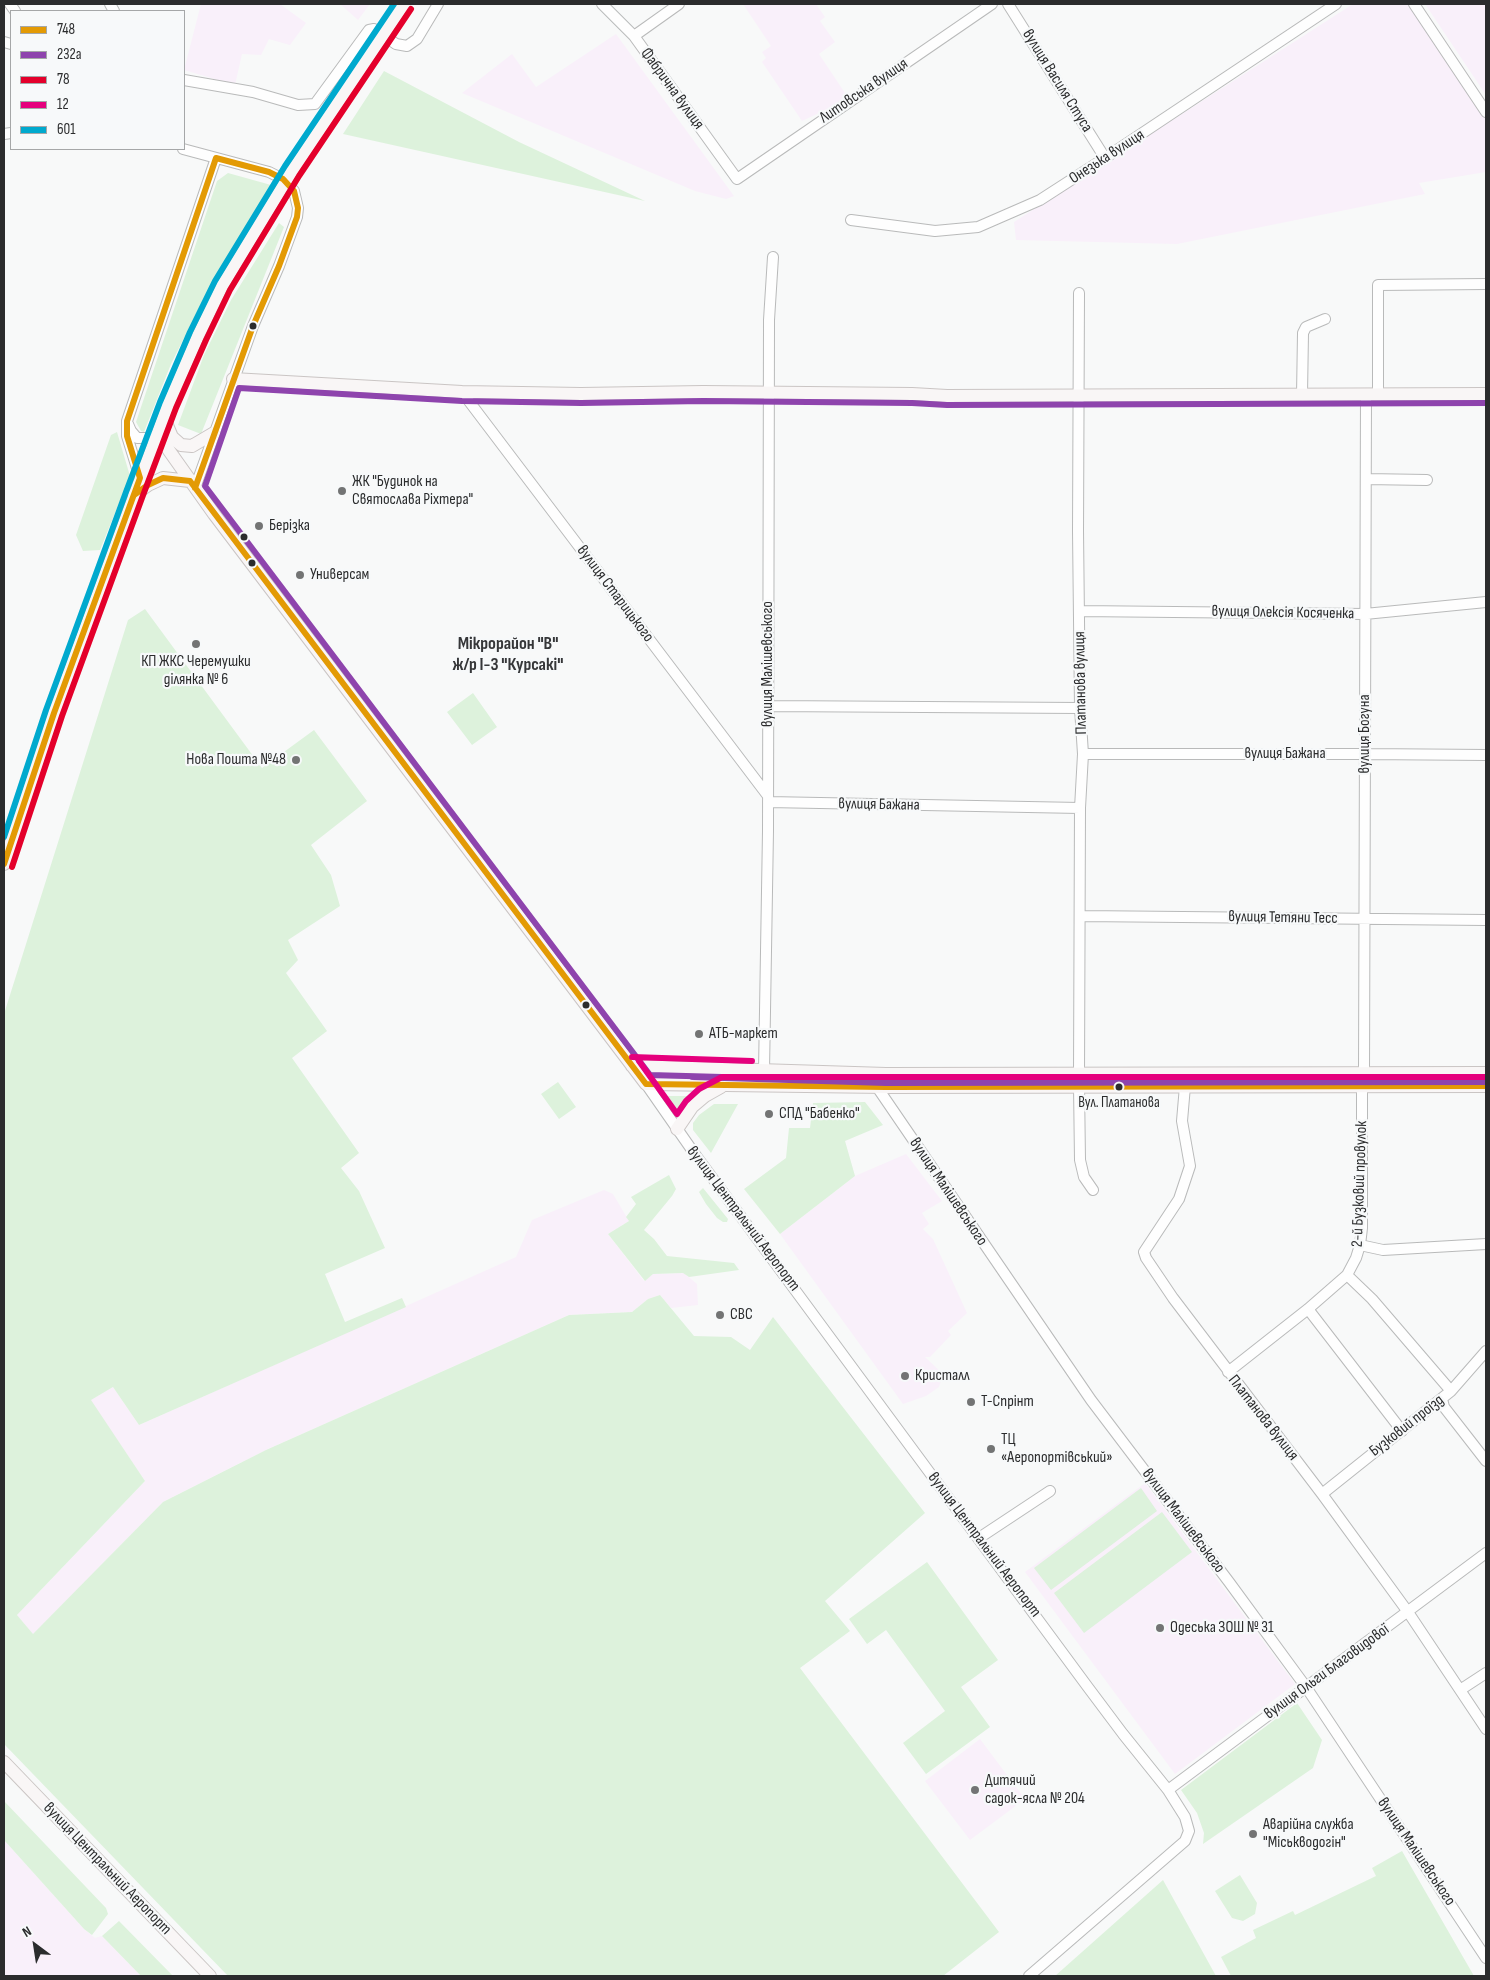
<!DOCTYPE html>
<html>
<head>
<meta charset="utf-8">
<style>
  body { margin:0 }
  #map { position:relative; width:1490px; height:1980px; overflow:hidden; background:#f8f9f9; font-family:"Sofia Sans Condensed",sans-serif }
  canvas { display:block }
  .frame { position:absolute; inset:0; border:5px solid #2b2c2d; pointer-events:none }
  .legend { position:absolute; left:10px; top:10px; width:175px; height:140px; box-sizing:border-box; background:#f7f9fa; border:1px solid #a5a7a8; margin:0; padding:6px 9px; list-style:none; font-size:15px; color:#2b2c2d }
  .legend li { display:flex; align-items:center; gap:10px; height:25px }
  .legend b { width:25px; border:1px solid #a5a7a8 }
  .north { position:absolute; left:10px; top:1920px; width:50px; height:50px; -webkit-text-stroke:4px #f7f9fa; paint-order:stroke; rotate:329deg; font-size:14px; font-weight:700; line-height:20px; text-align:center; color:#2b2c2d }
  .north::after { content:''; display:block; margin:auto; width:18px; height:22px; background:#2b2c2d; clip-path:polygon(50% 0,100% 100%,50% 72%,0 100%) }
</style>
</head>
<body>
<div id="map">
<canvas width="1490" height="1980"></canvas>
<div class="frame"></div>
<ul class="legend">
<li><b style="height:6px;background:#e39a04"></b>748</li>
<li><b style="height:6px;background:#8e44ad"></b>232а</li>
<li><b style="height:6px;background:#e4002b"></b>78</li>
<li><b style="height:6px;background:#e5007d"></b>12</li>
<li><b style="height:6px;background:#00a9ce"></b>601</li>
</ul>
<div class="north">N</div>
</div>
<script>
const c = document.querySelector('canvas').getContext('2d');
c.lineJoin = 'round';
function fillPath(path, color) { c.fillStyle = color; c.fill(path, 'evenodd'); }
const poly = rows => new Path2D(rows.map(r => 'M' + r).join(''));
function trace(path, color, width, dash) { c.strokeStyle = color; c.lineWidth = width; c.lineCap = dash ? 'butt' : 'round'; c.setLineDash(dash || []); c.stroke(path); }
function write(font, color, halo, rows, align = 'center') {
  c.font = font + ' "Sofia Sans Condensed",sans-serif'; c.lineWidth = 4.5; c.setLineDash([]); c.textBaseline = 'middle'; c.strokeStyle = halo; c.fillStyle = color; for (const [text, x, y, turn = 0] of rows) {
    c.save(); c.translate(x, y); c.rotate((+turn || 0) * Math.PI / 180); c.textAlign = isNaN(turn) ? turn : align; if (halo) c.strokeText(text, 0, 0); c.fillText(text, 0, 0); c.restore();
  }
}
fillPath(poly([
  [201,4,280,4,306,23,290,45,269,39,261,55,242,54,235,85,184,70],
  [340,4,370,4,358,20],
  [743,4,816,4,825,17,820,21,835,42,819,54,849,99,802,121,762,62,766,58,762,52,771,46],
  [1353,4,1409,4,1486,114,1486,172,1419,183,1425,194,1177,244,1016,240,1014,222],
  [1425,4,1486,4,1486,95],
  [616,34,734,196,726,199,695,191,462,93,512,54,536,87],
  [906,1154,942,1201,922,1213,929,1224,923,1229,933,1239,967,1313,948,1331,951,1335,930,1357,925,1357,943,1374,939,1387,926,1396,903,1404,780,1234,855,1176],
  [604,1190,613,1194,629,1221,608,1234,644,1281,653,1274,684,1273,697,1284,698,1305,671,1308,660,1295,648,1299,632,1312,569,1315,266,1450,163,1502,33,1635,17,1615,145,1481,90,1400,113,1387,139,1425,516,1257,532,1220],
  [1145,1483,1295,1684,1175,1774,1025,1572],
  [980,1739,1025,1799,970,1840,925,1781],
  [4,1840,84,1929,95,1938,102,1936,141,1976,4,1976]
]), '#f9f0fa');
fillPath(poly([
  [384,71,519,142,645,201,343,134],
  [228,173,271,185,213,280,171,364,144,432,141,431,136,422,217,181],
  [279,223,284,227,201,434,178,425,204,355,231,300],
  [117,432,130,476,100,550,83,551,76,535,111,435],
  [145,609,262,768,314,730,367,801,311,845,331,875,340,906,288,940,298,960,286,973,327,1031,292,1058,359,1153,341,1168,359,1191,385,1248,325,1274,345,1322,402,1298,406,1307,139,1425,113,1387,91,1400,145,1481,17,1615,33,1634,163,1502,266,1450,569,1315,632,1312,648,1299,660,1295,694,1336,731,1337,750,1350,773,1317,925,1513,825,1601,850,1631,800,1668,999,1932,943,1976,228,1976,4,1744,4,1014,128,620],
  [473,693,497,727,472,745,447,712],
  [558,1082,576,1107,559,1119,541,1094],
  [667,1096,699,1096,680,1113],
  [865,1102,883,1125,845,1141,855,1176,780,1234,744,1189,786,1158,789,1128,810,1128,813,1103],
  [714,1104,738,1104,711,1153,693,1130,693,1123,699,1115],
  [669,1175,676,1189,672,1196,644,1230,654,1239,667,1256,734,1263,739,1270,689,1277,683,1273,653,1274,645,1281,608,1234,629,1221,626,1217,636,1204,631,1197],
  [703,1188,728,1219,727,1222,723,1222,717,1218,706,1204,699,1192],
  [1141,1488,1157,1511,1051,1590,1034,1568],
  [1162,1512,1192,1552,1084,1633,1054,1593],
  [927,1562,998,1660,961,1687,990,1727,926,1774,903,1743,945,1711,886,1630,867,1644,849,1619],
  [1297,1703,1322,1740,1313,1768,1203,1844,1204,1833,1197,1813,1181,1790],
  [4,1801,106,1908,108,1914,92,1935,84,1929,4,1840],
  [1402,1851,1474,1976,1231,1976,1221,1957,1256,1938,1253,1930,1293,1911,1295,1915,1376,1876,1372,1868],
  [1240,1875,1257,1903,1255,1914,1243,1921,1232,1918,1215,1891],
  [1163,1880,1216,1976,1055,1976],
  [119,1921,173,1976,141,1976,102,1936]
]), '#ddf2dc');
const minor = poly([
  [10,4,15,11],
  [110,4,114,11],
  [602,4,634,36,737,179,992,4],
  [1008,4,1105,158],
  [1414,4,1486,112],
  [634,36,679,4],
  [4,42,11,44],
  [184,80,253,92,298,105,315,104,369,30,374,29,396,44,407,46,417,39,438,4],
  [4,134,11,133],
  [183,149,269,172,283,179,294,191,298,208,297,217,279,266,253,326,195,488],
  [851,220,935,231,978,227,1040,200,1105,158,1336,4],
  [1079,293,1078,531,1080,708,1083,754,1080,808,1079,1073],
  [462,392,768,796],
  [1302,395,1303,333,1306,327,1325,319],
  [1378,395,1378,285,1486,284],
  [128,424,131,431,137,438,148,438,158,435],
  [140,478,127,436,127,421,216,158],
  [1366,479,1427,480],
  [1079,611,1365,614,1486,602],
  [768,706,1080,708],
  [1083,754,1365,754,1486,755],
  [768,802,1080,808],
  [1081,916,1486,920],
  [764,1071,768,831,769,320,773,257],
  [1364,1073,1366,395],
  [646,1084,694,1153,1087,1686,1123,1734,1168,1790,1185,1817,1189,1831,1185,1841,1029,1976],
  [1079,1086,1080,1160,1084,1177,1093,1190],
  [1185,1086,1182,1121,1190,1166,1179,1199,1144,1252,1146,1258,1173,1298,1322,1494,1408,1612,1486,1729],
  [877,1087,1091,1400,1229,1582,1306,1687,1486,1958],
  [1360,1245,1383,1250,1486,1244],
  [1347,1275,1372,1299,1451,1391],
  [1308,1309,1402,1431],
  [1228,1372,1308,1309,1347,1275,1356,1258,1360,1245,1362,1228,1362,1086],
  [1442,1399,1444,1407,1486,1461],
  [1322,1494,1451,1391,1486,1351],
  [979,1538,1050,1491],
  [1460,1690,1486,1673],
  [1168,1790,1486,1553]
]);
const major = poly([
  [233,379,462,392,581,394,703,392,912,394,947,396,1486,394],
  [164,418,172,437,181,445,192,446,214,433],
  [158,435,214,514,646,1084,886,1087,1486,1086],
  [134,495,148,485,163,478,190,481],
  [4,864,54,713,168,405],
  [632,1066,886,1074,1486,1073],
  [677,1129,692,1107,705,1096,721,1087],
  [4,1762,210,1976]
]);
trace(minor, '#b9baba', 12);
trace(major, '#cac5c4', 14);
trace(minor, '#fefefe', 10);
trace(major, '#f9f6f6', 12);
const majorBridge = poly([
  [168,405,198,336,222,286,292,171,404,4]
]);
trace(majorBridge, '#cac5c4', 14, []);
trace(majorBridge, '#f9f6f6', 12);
trace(poly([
  [134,495,148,485,163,478,190,481,646,1084,886,1087,1486,1086],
  [4,864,54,713,140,478,127,436,127,421,216,158,269,172,283,179,294,191,298,208,297,217,279,266,253,326,195,488]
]), '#e39a04', 6);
trace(poly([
  [692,1077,886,1083,1486,1082],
  [722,1077,650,1075,205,486,239,388,462,401,581,403,703,401,912,403,947,405,1486,403]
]), '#8e44ad', 6);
trace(poly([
  [12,867,62,716,142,498,176,408,206,340,230,290,299,176,411,9]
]), '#e4002b', 6);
trace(poly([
  [632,1057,752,1061],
  [639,1061,677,1114,686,1101,699,1089,722,1077,1486,1077]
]), '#e5007d', 6);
trace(poly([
  [4,837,46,710,126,492,160,402,190,332,215,281,285,166,394,4]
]), '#00a9ce', 6);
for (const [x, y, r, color] of [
  [253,326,4.5,"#2b2c2d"],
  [342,491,5,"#737474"],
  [259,526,5,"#737474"],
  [244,537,4.5,"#2b2c2d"],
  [252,563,4.5,"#2b2c2d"],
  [300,575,5,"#737474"],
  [196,644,5,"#737474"],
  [296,760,5,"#737474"],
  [586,1005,4.5,"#2b2c2d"],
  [699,1034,5,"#737474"],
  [1119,1087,4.5,"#2b2c2d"],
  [769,1114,5,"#737474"],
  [720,1315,5,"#737474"],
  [905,1376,5,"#737474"],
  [971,1402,5,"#737474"],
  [991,1449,5,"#737474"],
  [1160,1628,5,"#737474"],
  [975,1790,5,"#737474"],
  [1253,1834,5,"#737474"]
]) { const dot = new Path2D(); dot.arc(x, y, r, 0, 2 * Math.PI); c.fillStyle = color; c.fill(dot); trace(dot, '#f7f9fa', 2); }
write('15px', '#2b2c2d', '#f7f9fa', [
  ["Вул. Платанова",1119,1103]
]);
write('16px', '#2b2c2d', '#f7f9fa', [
  ["вулиця Василя Стуса",1057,81,58],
  ["Фабрична вулиця",672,89,54],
  ["Литовська вулиця",864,91,-34],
  ["Онезька вулиця",1107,157,-33],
  ["вулиця Старицького",615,594,53],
  ["вулиця Олексія Косяченка",1283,613,1],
  ["вулиця Малішевського",768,664,-90],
  ["Платанова вулиця",1081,683,-91],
  ["вулиця Богуна",1365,734,-90],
  ["вулиця Бажана",1285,754],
  ["вулиця Бажана",879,805,1],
  ["вулиця Тетяни Тесс",1283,918,1],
  ["2-й Бузковий провулок",1360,1184,-88],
  ["вулиця Малішевського",948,1192,56],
  ["вулиця Центральний Аеропорт",743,1219,53],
  ["Платанова вулиця",1263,1418,52],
  ["Бузковий проїзд",1407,1426,-38],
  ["вулиця Малішевського",1183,1521,53],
  ["вулиця Центральний Аеропорт",984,1545,53],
  ["вулиця Ольги Благовидової",1327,1672,-36],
  ["вулиця Малішевського",1416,1852,56],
  ["вулиця Центральний Аеропорт",107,1869,46]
]);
write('16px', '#2b2c2d', '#f7f9fa', [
  ["ЖК \"Будинок на",352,482],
  ["Святослава Ріхтера\"",352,500],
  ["Берізка",269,526],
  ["Универсам",310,575],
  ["КП ЖКС Черемушки",196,662,"center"],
  ["ділянка № 6",196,680,"center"],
  ["Нова Пошта №48",286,760,"right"],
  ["АТБ-маркет",709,1034],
  ["СПД \"Бабенко\"",779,1114],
  ["СВС",730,1315],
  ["Кристалл",915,1376],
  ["Т-Спрінт",981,1402],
  ["ТЦ",1001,1440],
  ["«Аеропортівський»",1001,1458],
  ["Одеська ЗОШ № 31",1170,1628],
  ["Дитячий",985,1781],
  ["садок-ясла № 204",985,1799],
  ["Аварійна служба",1263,1825],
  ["\"Міськводогін\"",1263,1843]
], 'left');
write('bold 18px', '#363739', '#f7f9fa', [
  ["Мікрорайон \"В\"",508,644],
  ["ж/р I-3 \"Курсакі\"",508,665]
]);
</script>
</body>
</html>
